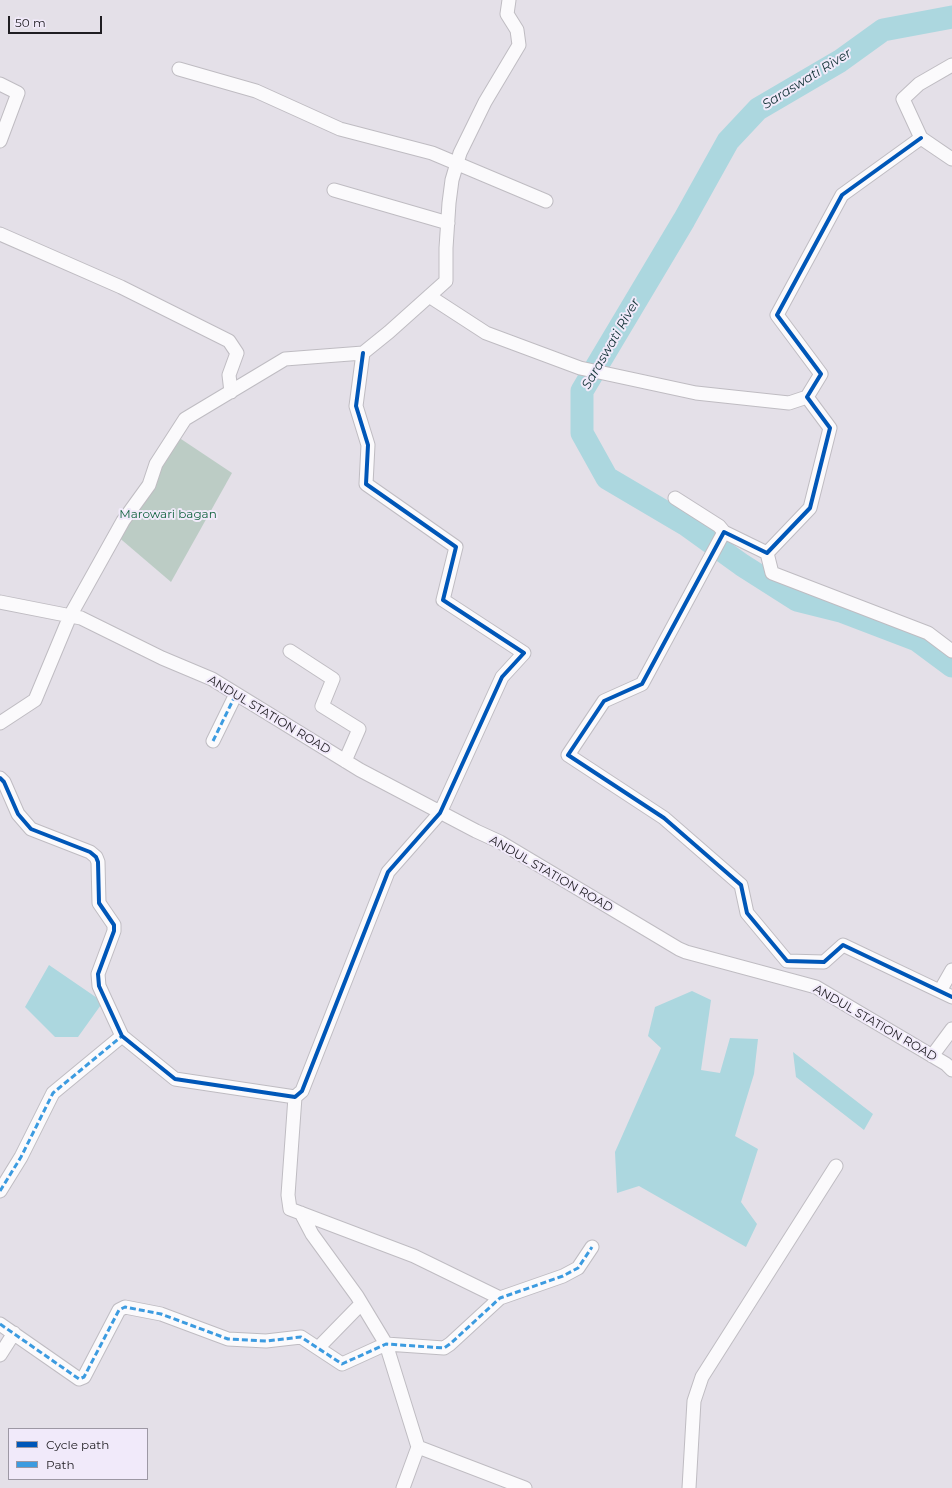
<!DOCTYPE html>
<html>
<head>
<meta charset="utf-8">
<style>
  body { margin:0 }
  #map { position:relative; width:952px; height:1488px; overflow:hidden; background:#e4e0e8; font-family:Montserrat,sans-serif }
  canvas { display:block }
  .legend { position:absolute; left:8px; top:1428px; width:140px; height:52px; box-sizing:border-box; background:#f1eafa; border:1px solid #9d98a4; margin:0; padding:5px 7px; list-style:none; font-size:12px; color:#1f1d22 }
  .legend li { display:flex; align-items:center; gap:8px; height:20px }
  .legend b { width:20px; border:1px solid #9d98a4 }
  .scale { position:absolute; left:8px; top:16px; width:94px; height:18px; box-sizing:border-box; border:2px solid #1f1d22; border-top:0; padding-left:5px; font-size:12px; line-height:14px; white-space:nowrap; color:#1f1d22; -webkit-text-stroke:3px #f1eafa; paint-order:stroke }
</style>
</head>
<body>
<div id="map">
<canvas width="952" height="1488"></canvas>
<ul class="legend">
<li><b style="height:5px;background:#0057b8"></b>Cycle path</li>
<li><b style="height:5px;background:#3c9be0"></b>Path</li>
</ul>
<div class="scale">50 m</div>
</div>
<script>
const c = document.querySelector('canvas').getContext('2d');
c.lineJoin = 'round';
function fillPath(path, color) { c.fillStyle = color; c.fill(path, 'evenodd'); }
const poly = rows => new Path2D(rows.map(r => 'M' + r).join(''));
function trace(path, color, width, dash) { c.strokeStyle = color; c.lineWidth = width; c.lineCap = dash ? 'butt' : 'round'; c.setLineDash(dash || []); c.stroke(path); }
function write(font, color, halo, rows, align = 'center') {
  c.font = font + ' Montserrat,sans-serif'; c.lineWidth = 4; c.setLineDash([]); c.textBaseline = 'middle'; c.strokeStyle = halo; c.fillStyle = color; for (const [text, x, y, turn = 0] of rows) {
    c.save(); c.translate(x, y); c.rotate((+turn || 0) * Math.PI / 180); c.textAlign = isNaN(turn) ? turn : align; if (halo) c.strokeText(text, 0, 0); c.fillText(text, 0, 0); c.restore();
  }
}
fillPath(poly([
  [175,435,232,473,171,582,116,535]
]), '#bcccc5');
fillPath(poly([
  [49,965,103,1002,78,1037,55,1037,25,1007],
  [692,991,711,1000,701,1070,720,1073,730,1038,758,1039,754,1074,735,1136,758,1149,741,1202,757,1224,746,1247,639,1186,617,1193,615,1152,661,1048,648,1036,655,1007],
  [793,1052,873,1114,864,1130,796,1077]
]), '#acd7df');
trace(poly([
  [952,17,883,30,840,61,758,109,728,141,684,220,582,391,582,433,607,478,685,524,742,565,797,600,841,611,917,640,952,666]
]), '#acd7df', 23);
const minor = poly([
  [952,65,919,84,903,99,921,138,952,159],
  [179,69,256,91,340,129,432,153,546,201],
  [0,84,18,93,0,141],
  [921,138,842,195,777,315,821,374,807,397,830,428,810,508,767,553,724,532,642,684,604,701,568,755,664,818,741,885,747,913,787,961,824,962,843,945,952,997],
  [334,190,448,223],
  [0,234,121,287,229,341,237,353,229,375,231,392],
  [429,296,486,333,580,368,696,393,789,403,807,397],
  [675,498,719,526,724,532],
  [767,553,772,573,928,633,952,651],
  [0,602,81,618,162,658,212,679,360,770,476,831,500,842,679,949,686,952,816,987,946,1064,952,1070],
  [290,651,333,679,322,706,359,729,345,761],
  [0,723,35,700,70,616,123,521,149,485,156,464,185,419,285,359,363,353,389,332,446,281,446,248,449,203,452,180,460,153,485,102,519,45,517,30,507,14,509,0],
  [213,741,236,694],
  [0,778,4,782,18,814,31,829,90,852,96,857,98,862,99,903,114,925,114,931,98,974,99,986,122,1036,175,1079,295,1097,302,1091,388,872,440,813,502,677,524,653,443,600,456,547,366,484,368,445,356,406,363,353],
  [940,991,952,970],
  [932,1056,952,1029],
  [295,1097,288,1195,290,1209,414,1256,500,1298],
  [0,1191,21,1157,53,1093,122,1036],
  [301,1213,312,1234,357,1296,386,1344,418,1447,403,1488],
  [0,1324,79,1379,84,1377,119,1310,125,1307,161,1314,228,1339,266,1341,301,1337,342,1364,386,1344,444,1348,450,1344,500,1298,563,1276,578,1268,592,1247],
  [318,1348,361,1304],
  [0,1355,14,1333],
  [418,1447,525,1488],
  [689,1488,694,1401,702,1377,836,1166]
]);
trace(minor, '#bfbcc2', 15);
trace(minor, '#fbfafc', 13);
trace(poly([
  [213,741,236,694],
  [0,1191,21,1157,53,1093,122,1036],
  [0,1324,79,1379,84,1377,119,1310,125,1307,161,1314,228,1339,266,1341,301,1337,342,1364,386,1344,444,1348,450,1344,500,1298,563,1276,578,1268,592,1247]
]), '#3c9be0', 3, [6, 3]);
trace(poly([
  [921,138,842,195,777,315,821,374,807,397,830,428,810,508,767,553,724,532,642,684,604,701,568,755,664,818,741,885,747,913,787,961,824,962,843,945,952,997],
  [0,778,4,782,18,814,31,829,90,852,96,857,98,862,99,903,114,925,114,931,98,974,99,986,122,1036,175,1079,295,1097,302,1091,388,872,440,813,502,677,524,653,443,600,456,547,366,484,368,445,356,406,363,353]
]), '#0057b8', 4);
write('12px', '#136440', '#f1eafa', [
  ["Marowari bagan",168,514]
]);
write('12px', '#1f1d22', '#f1eafa', [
  ["ANDUL STATION ROAD",269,715,31],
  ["ANDUL STATION ROAD",551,874,30],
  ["ANDUL STATION ROAD",875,1023,30]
]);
write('italic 13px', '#113135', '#f1eafa', [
  ["Saraswati River",807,79,-32],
  ["Saraswati River",611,344,-60]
]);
</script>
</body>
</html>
